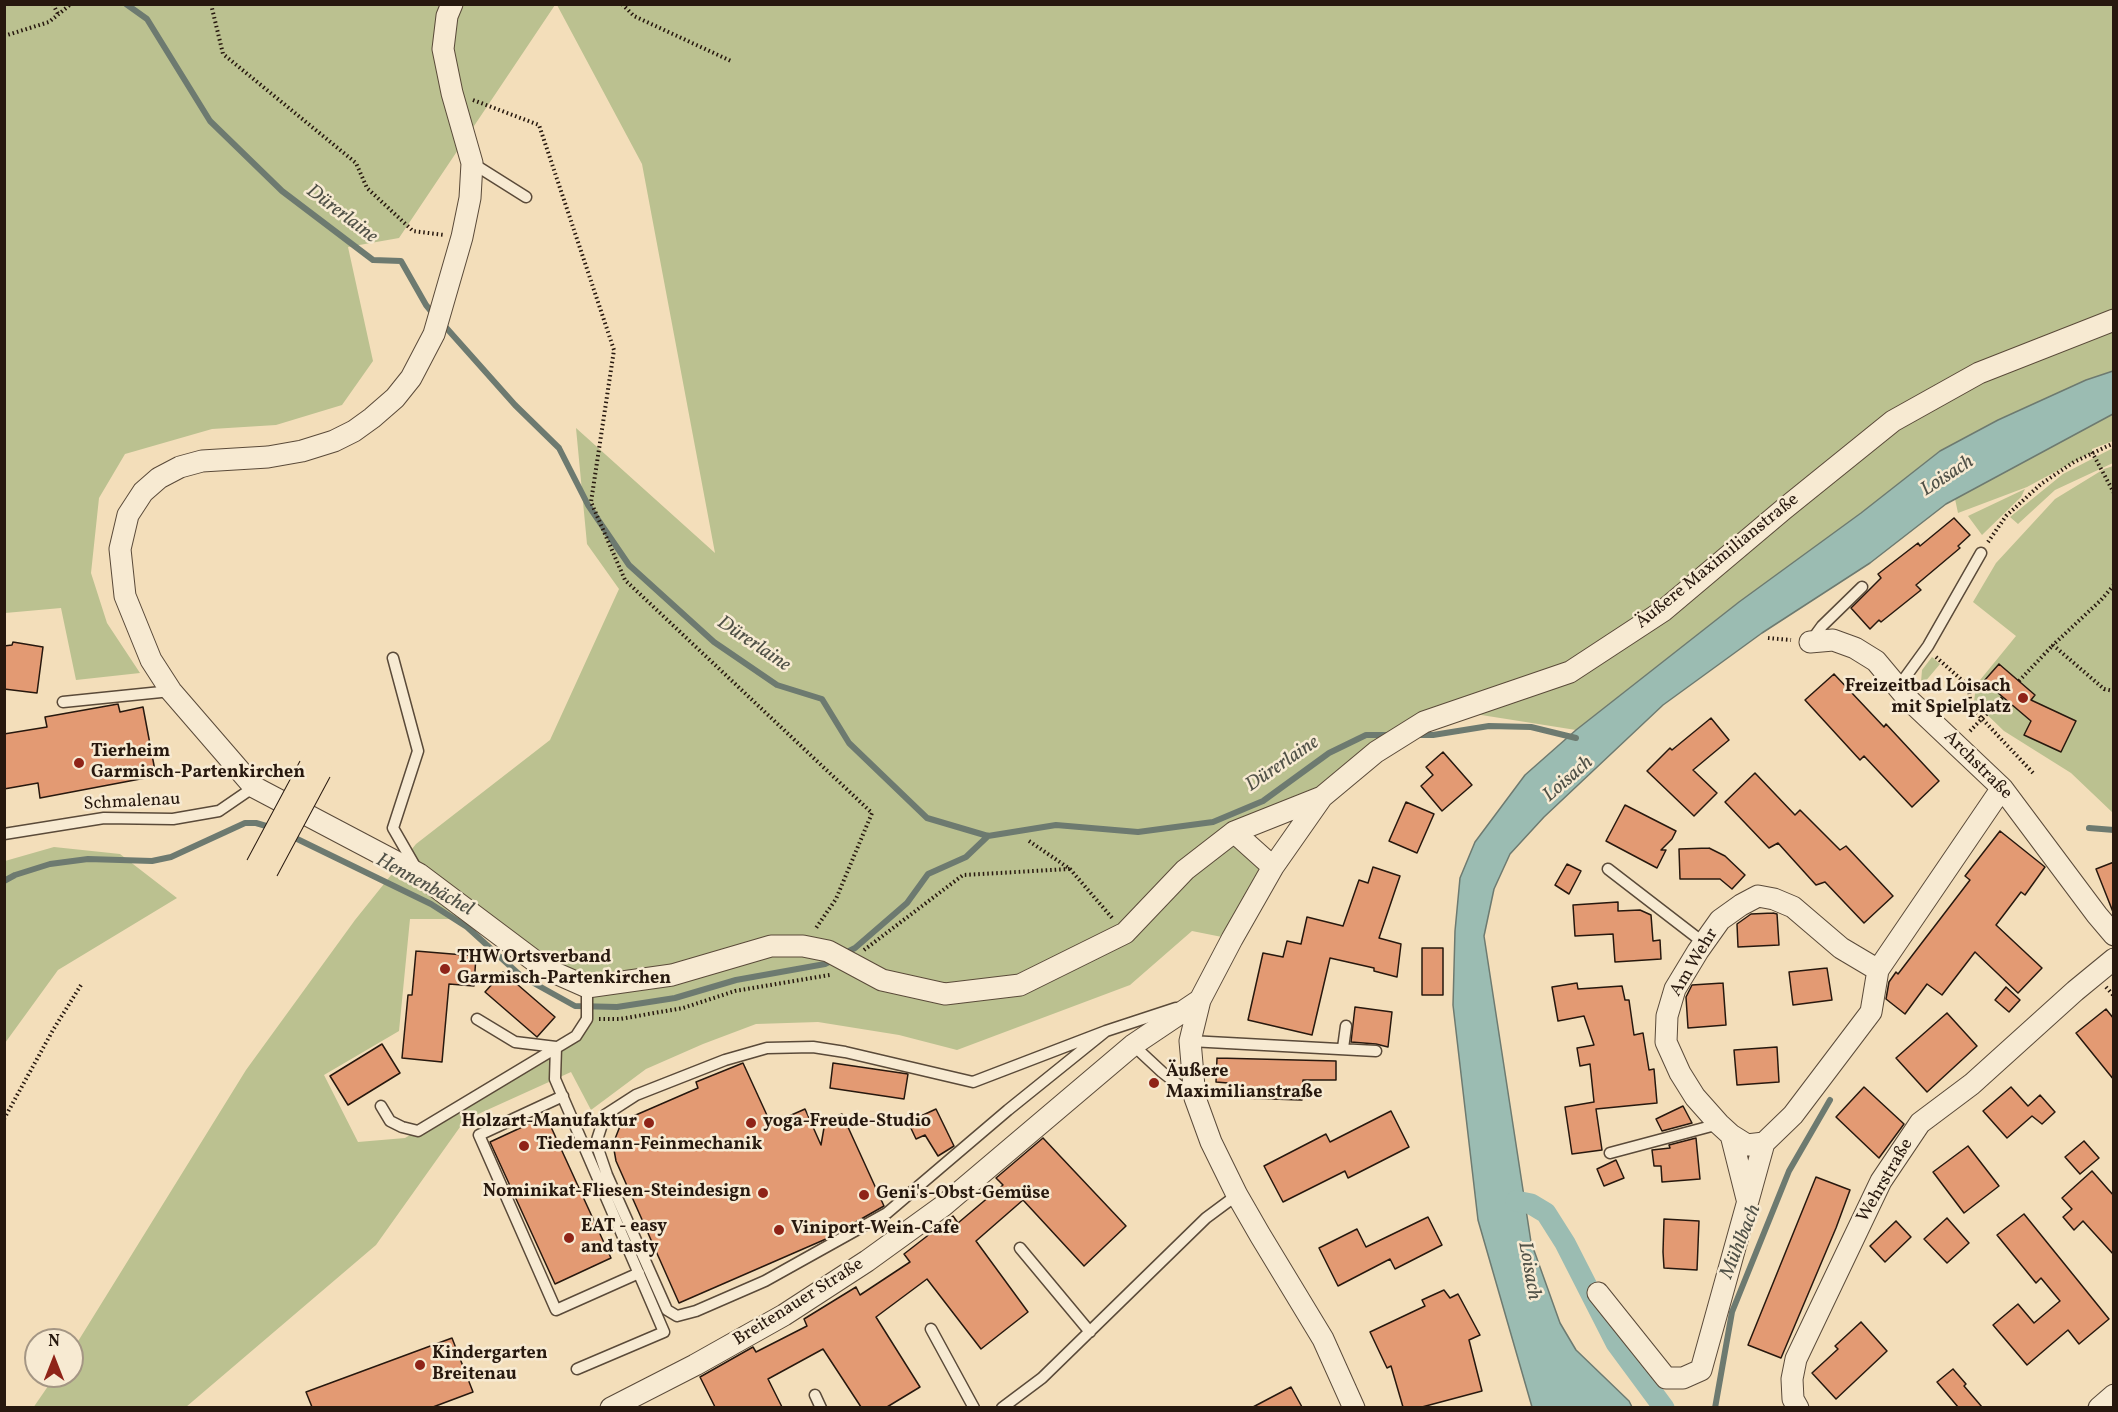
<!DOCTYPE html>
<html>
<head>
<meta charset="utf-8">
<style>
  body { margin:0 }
  #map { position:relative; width:2118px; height:1412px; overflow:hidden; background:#f3deba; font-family:Vollkorn,serif }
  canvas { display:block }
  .frame { position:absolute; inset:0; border:6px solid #27180e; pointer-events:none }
  .north { position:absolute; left:24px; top:1328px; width:60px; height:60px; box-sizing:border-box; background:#f7ead2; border:2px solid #a49684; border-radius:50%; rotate:0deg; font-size:16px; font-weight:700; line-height:24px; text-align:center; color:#27180e }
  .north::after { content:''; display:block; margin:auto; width:21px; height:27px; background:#8f2418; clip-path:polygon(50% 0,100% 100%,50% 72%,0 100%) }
</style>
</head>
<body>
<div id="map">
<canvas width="2118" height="1412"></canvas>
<div class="frame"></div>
<div class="north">N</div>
</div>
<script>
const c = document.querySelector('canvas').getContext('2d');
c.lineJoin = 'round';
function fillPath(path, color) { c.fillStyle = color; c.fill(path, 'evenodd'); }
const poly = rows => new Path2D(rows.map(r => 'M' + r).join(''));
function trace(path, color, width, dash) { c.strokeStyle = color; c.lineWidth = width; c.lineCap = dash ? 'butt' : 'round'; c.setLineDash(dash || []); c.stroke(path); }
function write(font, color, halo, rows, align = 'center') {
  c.font = font + ' Vollkorn,serif'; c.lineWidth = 5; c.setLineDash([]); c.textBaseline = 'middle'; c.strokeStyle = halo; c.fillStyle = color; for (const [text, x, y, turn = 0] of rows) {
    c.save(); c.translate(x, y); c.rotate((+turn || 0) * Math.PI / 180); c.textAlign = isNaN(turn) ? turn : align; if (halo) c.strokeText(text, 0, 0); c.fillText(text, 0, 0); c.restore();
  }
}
fillPath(poly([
  [4,5,555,5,399,238,348,247,373,361,342,405,276,425,212,429,125,454,99,498,91,573,107,623,140,673,76,680,61,608,5,613],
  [557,5,2113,5,2113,371,2086,380,1999,420,1940,451,1861,513,1739,602,1576,730,1456,711,1322,797,1235,832,1273,867,1232,939,1192,931,1130,985,957,1050,899,1035,818,1022,756,1024,703,1044,646,1069,591,1110,571,1072,465,1120,376,1245,186,1407,33,1408,55,1376,72,1376,72,1351,246,1070,355,920,416,844,550,740,619,589,587,544,576,428,715,553,642,164],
  [410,919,480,919,587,987,576,1036,405,1138,358,1142,324,1075,399,1031],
  [2113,414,2113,441,2092,449,2092,452,2027,487,1958,513,1955,499],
  [2113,448,2113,463,2055,490,2018,524,2010,517,2063,474],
  [2113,466,2113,813,2071,773,2004,731,1974,702,1976,685,2016,636,1973,602,1996,563,2055,499,2104,469],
  [2025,489,2021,497,1982,535,1968,516],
  [1932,657,1940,664,1924,683,1921,682,1922,670],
  [54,847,120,854,177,898,58,970,5,1043,5,861]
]), '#bbc190');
const water = poly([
  [2113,371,2113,414,1946,504,1870,563,1762,633,1663,705,1544,817,1510,854,1494,889,1484,936,1531,1242,1560,1323,1576,1350,1629,1401,1632,1407,1532,1407,1478,1220,1453,1005,1455,931,1460,878,1475,842,1525,775,1576,730,1739,602,1861,513,1940,451,1998,420,2086,380,2113,371]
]);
fillPath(water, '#9bbcb2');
trace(water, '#6d7a70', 1.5);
trace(poly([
  [126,4,147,19,210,121,282,191,373,260,401,261,426,305,435,316],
  [442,323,515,405,559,448,588,505,629,565,714,642,777,685,822,699,849,743,927,818,988,836,1056,825,1138,832,1213,822,1263,801,1329,753,1366,735,1392,735],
  [1417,735,1433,735,1489,726,1531,727,1576,738],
  [2089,828,2114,830],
  [291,836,431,904,467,927,521,976,575,1006,617,1007,675,998,736,980,825,964,835,959],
  [4,881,15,875,50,864,88,859,152,861,171,857,245,823,256,823,273,828],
  [843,954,855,948,907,903,928,874,966,857,988,836],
  [1715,1408,1732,1312,1789,1171,1830,1100]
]), '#6d7a70', 6);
trace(poly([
  [1516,1201,1531,1204,1546,1213,1565,1243,1616,1343,1664,1408]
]), '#9bbcb2', 21);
const building = poly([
  [1954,518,1970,535,1958,546,1960,548,1916,585,1921,590,1881,622,1879,620,1870,629,1851,608,1881,578,1878,574,1918,543,1920,546,1954,518],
  [13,642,43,647,37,693,4,689,4,646,12,645,13,642],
  [1999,664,2035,695,2031,700,2076,721,2061,752,2024,735,2031,721,1984,681,1999,664],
  [1834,674,1884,727,1886,724,1939,781,1912,807,1864,756,1860,760,1805,700,1834,674],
  [118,704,120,712,143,707,156,776,40,798,38,783,4,789,4,734,47,727,45,717,118,704],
  [1711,718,1729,740,1693,770,1717,793,1694,816,1647,771,1670,748,1672,750,1711,718],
  [1443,752,1472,785,1442,811,1421,786,1433,775,1426,767,1443,752],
  [1755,773,1795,815,1800,810,1840,850,1846,846,1893,896,1864,923,1825,882,1816,885,1778,843,1769,848,1725,802,1755,773],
  [1406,802,1434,814,1417,853,1389,841,1406,802],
  [1625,805,1676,831,1672,839,1661,850,1666,850,1657,868,1606,841,1625,805],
  [2000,831,2045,867,2025,895,2021,892,1996,925,2042,968,2018,993,1975,952,1942,995,1927,984,1905,1014,1886,999,1889,982,1896,972,1898,974,1970,880,1965,876,2000,831],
  [1709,848,1725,856,1745,875,1732,889,1720,879,1680,879,1679,849,1709,848],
  [2114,862,2114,912,2113,912,2096,869,2114,862],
  [1567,864,1581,871,1569,894,1555,885,1567,864],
  [1373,867,1400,876,1379,938,1401,944,1397,977,1374,971,1374,968,1330,958,1312,1035,1248,1020,1263,953,1283,957,1287,941,1301,944,1307,917,1343,926,1359,880,1368,883,1373,867],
  [1618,902,1618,911,1640,910,1651,915,1653,941,1660,940,1661,959,1615,962,1613,934,1575,936,1573,905,1618,902],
  [1773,913,1777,914,1779,945,1738,947,1737,924,1751,914,1773,913],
  [1422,948,1443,948,1443,995,1422,995,1422,948],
  [416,951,476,956,474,986,449,984,442,1062,402,1058,408,995,412,995,416,951],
  [1827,968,1832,1000,1793,1005,1789,972,1827,968],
  [503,972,555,1017,537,1037,485,992,503,972],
  [1577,983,1578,989,1622,986,1625,1000,1629,1000,1634,1035,1643,1033,1649,1070,1654,1069,1657,1103,1596,1109,1602,1150,1572,1154,1565,1107,1594,1102,1590,1064,1580,1066,1577,1048,1594,1045,1584,1016,1558,1021,1552,987,1577,983],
  [1723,983,1726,1025,1688,1028,1686,997,1692,985,1723,983],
  [2006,987,2020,1000,2009,1012,1995,1000,2006,987],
  [1355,1007,1392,1012,1388,1047,1376,1044,1351,1042,1355,1007],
  [2106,1009,2114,1019,2114,1080,2076,1033,2106,1009],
  [1947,1013,1977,1046,1927,1092,1896,1058,1947,1013],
  [382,1044,400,1073,348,1105,330,1076,382,1044],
  [1777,1047,1779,1082,1737,1085,1734,1050,1777,1047],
  [1217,1058,1336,1061,1336,1080,1303,1080,1302,1100,1240,1098,1240,1084,1216,1082,1217,1058],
  [743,1063,771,1124,805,1109,821,1145,825,1122,842,1114,884,1206,826,1239,679,1303,616,1161,613,1144,622,1121,698,1088,696,1082,743,1063],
  [833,1063,908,1074,904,1099,830,1088,833,1063],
  [1864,1087,1904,1124,1879,1158,1836,1117,1864,1087],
  [2011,1087,2028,1106,2040,1095,2055,1112,2042,1124,2032,1116,2007,1138,1983,1111,2011,1087],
  [1683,1106,1692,1123,1662,1131,1656,1119,1683,1106],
  [936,1109,954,1146,938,1156,925,1135,916,1139,908,1122,936,1109],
  [1391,1111,1409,1147,1348,1178,1345,1171,1283,1202,1264,1166,1326,1134,1330,1142,1391,1111],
  [546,1116,611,1258,555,1284,490,1142,546,1116],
  [1043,1138,1126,1226,1084,1266,1023,1200,976,1241,1028,1312,981,1349,927,1279,876,1317,920,1387,887,1407,861,1407,823,1349,768,1379,782,1407,715,1407,700,1377,753,1347,756,1352,807,1326,804,1319,856,1287,860,1295,910,1262,904,1254,953,1216,958,1223,1003,1185,996,1178,1043,1138],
  [1696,1138,1700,1179,1662,1182,1661,1166,1654,1166,1652,1150,1670,1148,1669,1145,1696,1138],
  [2084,1141,2099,1158,2080,1174,2065,1157,2084,1141],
  [1968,1146,1999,1186,1964,1213,1933,1172,1968,1146],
  [1616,1160,1624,1178,1604,1186,1597,1169,1616,1160],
  [2092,1171,2114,1196,2114,1255,2083,1221,2074,1230,2063,1217,2072,1209,2062,1198,2092,1171],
  [1816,1177,1850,1190,1836,1228,1781,1358,1748,1345,1816,1177],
  [2024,1214,2109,1319,2079,1344,2068,1330,2027,1365,1993,1325,2018,1304,2034,1323,2060,1301,2041,1278,2036,1283,1997,1235,2024,1214],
  [1428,1217,1442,1245,1395,1269,1390,1259,1338,1286,1319,1248,1357,1229,1366,1247,1428,1217],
  [1947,1218,1969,1243,1947,1263,1924,1239,1947,1218],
  [1664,1219,1699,1221,1697,1270,1664,1268,1663,1252,1664,1219],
  [1896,1221,1911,1237,1885,1262,1870,1246,1896,1221],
  [1444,1290,1450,1298,1458,1294,1480,1335,1469,1340,1482,1391,1422,1407,1403,1407,1391,1366,1387,1368,1370,1332,1425,1306,1422,1300,1444,1290],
  [1861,1322,1887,1351,1836,1399,1812,1373,1838,1349,1835,1346,1861,1322],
  [452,1338,473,1392,433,1407,312,1407,306,1392,452,1338],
  [1953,1369,1966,1384,1964,1386,1982,1407,1958,1407,1937,1382,1953,1369],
  [1291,1387,1302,1407,1253,1407,1291,1387]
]);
fillPath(building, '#e39a73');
trace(building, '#27180e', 1.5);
const lane = poly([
  [472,163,526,197],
  [1811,641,1822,626,1862,587],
  [393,658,418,751,393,828,416,868],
  [1899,686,1928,646,1981,553],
  [63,702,171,691],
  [4,834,104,818,173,819,219,811,254,787],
  [1608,869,1704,943],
  [477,1019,515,1042,556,1047,555,1079,664,1332,577,1369],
  [1106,1031,1008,1110,887,1213,765,1281,696,1311,677,1316,667,1310,607,1175,596,1143,605,1115,636,1095,725,1060,767,1048,813,1047,845,1052,973,1082,1106,1031,1176,1008],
  [1190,1041,1376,1051],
  [1133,1045,1162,1072,1195,1098],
  [1343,1048,1346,1026],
  [563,1096,479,1135,556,1310,639,1273],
  [381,1106,390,1121,402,1127,418,1131,576,1036,587,1019,587,987],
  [1610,1153,1719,1124],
  [1020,1248,1090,1332],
  [931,1329,974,1408],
  [815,1395,821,1408],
  [1002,1408,1042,1378,1206,1218,1237,1195]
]);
const street = poly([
  [452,4,447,16,443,49,452,93,472,163,470,198,462,237,434,334,411,378,395,398,372,418,354,431,334,441,302,451,268,457,202,461,180,467,159,478,143,492,128,515,120,549,125,596,151,660,171,691,254,787,419,874,544,968,587,987,672,975,771,946,803,946,828,951,882,980,945,994,1020,985,1125,933,1185,870,1234,832,1322,797],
  [1810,642,1833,640,1855,648,1876,661,1907,698,2002,788,2097,915,2114,935],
  [1234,832,1273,867],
  [1878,970,1871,1012,1793,1115,1764,1143,1747,1145,1731,1135,1719,1124,1695,1097,1680,1073,1666,1042,1667,1016,1675,989,1698,951,1720,920,1741,905,1758,896,1774,899,1793,907,1841,948,1878,970,2002,788],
  [1731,1135,1747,1199],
  [1598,1293,1666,1378,1683,1378,1701,1370,1764,1143],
  [611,1408,695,1365,784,1315,867,1261,943,1206,1133,1045,1200,1000],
  [1354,1408,1323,1339,1260,1235,1237,1195,1211,1142,1195,1098,1190,1041,1200,1000,1232,939,1273,867,1322,797,1376,752,1424,722,1570,672,1663,611,1784,509,1893,421,1979,373,2114,320],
  [1798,1408,1793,1399,1792,1379,1796,1359,1881,1181,1920,1123,1972,1084,2075,991,2114,959],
  [2099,1408,2114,1395]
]);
trace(lane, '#5a4a39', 13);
trace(street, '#5a4a39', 23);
trace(poly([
  [53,4,58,14],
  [211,4,223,54,356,163,367,188,413,231,444,235],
  [622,4,634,16,731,61],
  [4,36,49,22,71,4],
  [473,100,539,125,614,350,591,502,625,580,872,813,836,899,816,928],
  [2092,452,2114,493],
  [1988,542,2006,516,2041,484,2074,462,2114,443],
  [2114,585,2101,600,2053,645,2104,689,2114,691],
  [1768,638,1791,640],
  [1936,657,1963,681,1969,690,1971,707,2035,775],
  [2019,681,2053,645],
  [1970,731,2003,697],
  [1029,841,1070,869,1113,919],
  [864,950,963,875,1070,869],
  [2106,987,2114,996],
  [599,1019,620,1019,683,1008,735,991,830,975],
  [4,1119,53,1030,81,985]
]), '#27180e', 4, [1.5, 3]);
trace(lane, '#f7ead2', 10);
trace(street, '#f7ead2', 21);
const primaryBridge = poly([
  [262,868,315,769]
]);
trace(primaryBridge, '#27180e', 35, []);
trace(primaryBridge, '#f3deba', 33);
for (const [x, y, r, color] of [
  [2023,698,6,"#8f2418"],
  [79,763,6,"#8f2418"],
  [445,969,6,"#8f2418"],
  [1154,1083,6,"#8f2418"],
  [649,1123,6,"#8f2418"],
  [751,1123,6,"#8f2418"],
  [524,1146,6,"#8f2418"],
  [763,1193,6,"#8f2418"],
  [864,1195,6,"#8f2418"],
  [779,1230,6,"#8f2418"],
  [569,1238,6,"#8f2418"],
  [420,1365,6,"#8f2418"]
]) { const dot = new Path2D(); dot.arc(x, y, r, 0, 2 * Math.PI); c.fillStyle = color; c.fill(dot); trace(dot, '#f7ead2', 2); }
write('18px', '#27180e', '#f7ead2', [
  ["Äußere Maximilianstraße",1718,562,-39],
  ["Archstraße",1977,766,45],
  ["Schmalenau",132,803,-3],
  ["Am Wehr",1695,963,-59],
  ["Wehrstraße",1886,1181,-60],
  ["Breitenauer Straße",799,1303,-32]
]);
write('bold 18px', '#27180e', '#f7ead2', [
  ["Freizeitbad Loisach",2011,688,"right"],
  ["mit Spielplatz",2011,709,"right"],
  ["Tierheim",91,753],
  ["Garmisch-Partenkirchen",91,774],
  ["THW Ortsverband",457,959],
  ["Garmisch-Partenkirchen",457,980],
  ["Äußere",1166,1073],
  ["Maximilianstraße",1166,1094],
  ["Holzart-Manufaktur",637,1123,"right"],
  ["yoga-Freude-Studio",763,1123],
  ["Tiedemann-Feinmechanik",536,1146],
  ["Nominikat-Fliesen-Steindesign",751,1193,"right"],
  ["Geni's-Obst-Gemüse",876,1195],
  ["EAT - easy",581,1228],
  ["and tasty",581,1249],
  ["Viniport-Wein-Cafe",791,1230],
  ["Kindergarten",432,1355],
  ["Breitenau",432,1376]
], 'left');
write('italic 20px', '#505147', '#f7ead2', [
  ["Dürerlaine",341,215,37],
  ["Loisach",1948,477,-33],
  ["Dürerlaine",753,645,34],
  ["Dürerlaine",1283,765,-34],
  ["Loisach",1569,780,-41],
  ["Hennenbächel",424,886,29],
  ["Mühlbach",1742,1242,-68],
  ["Loisach",1528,1271,80]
]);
</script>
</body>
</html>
